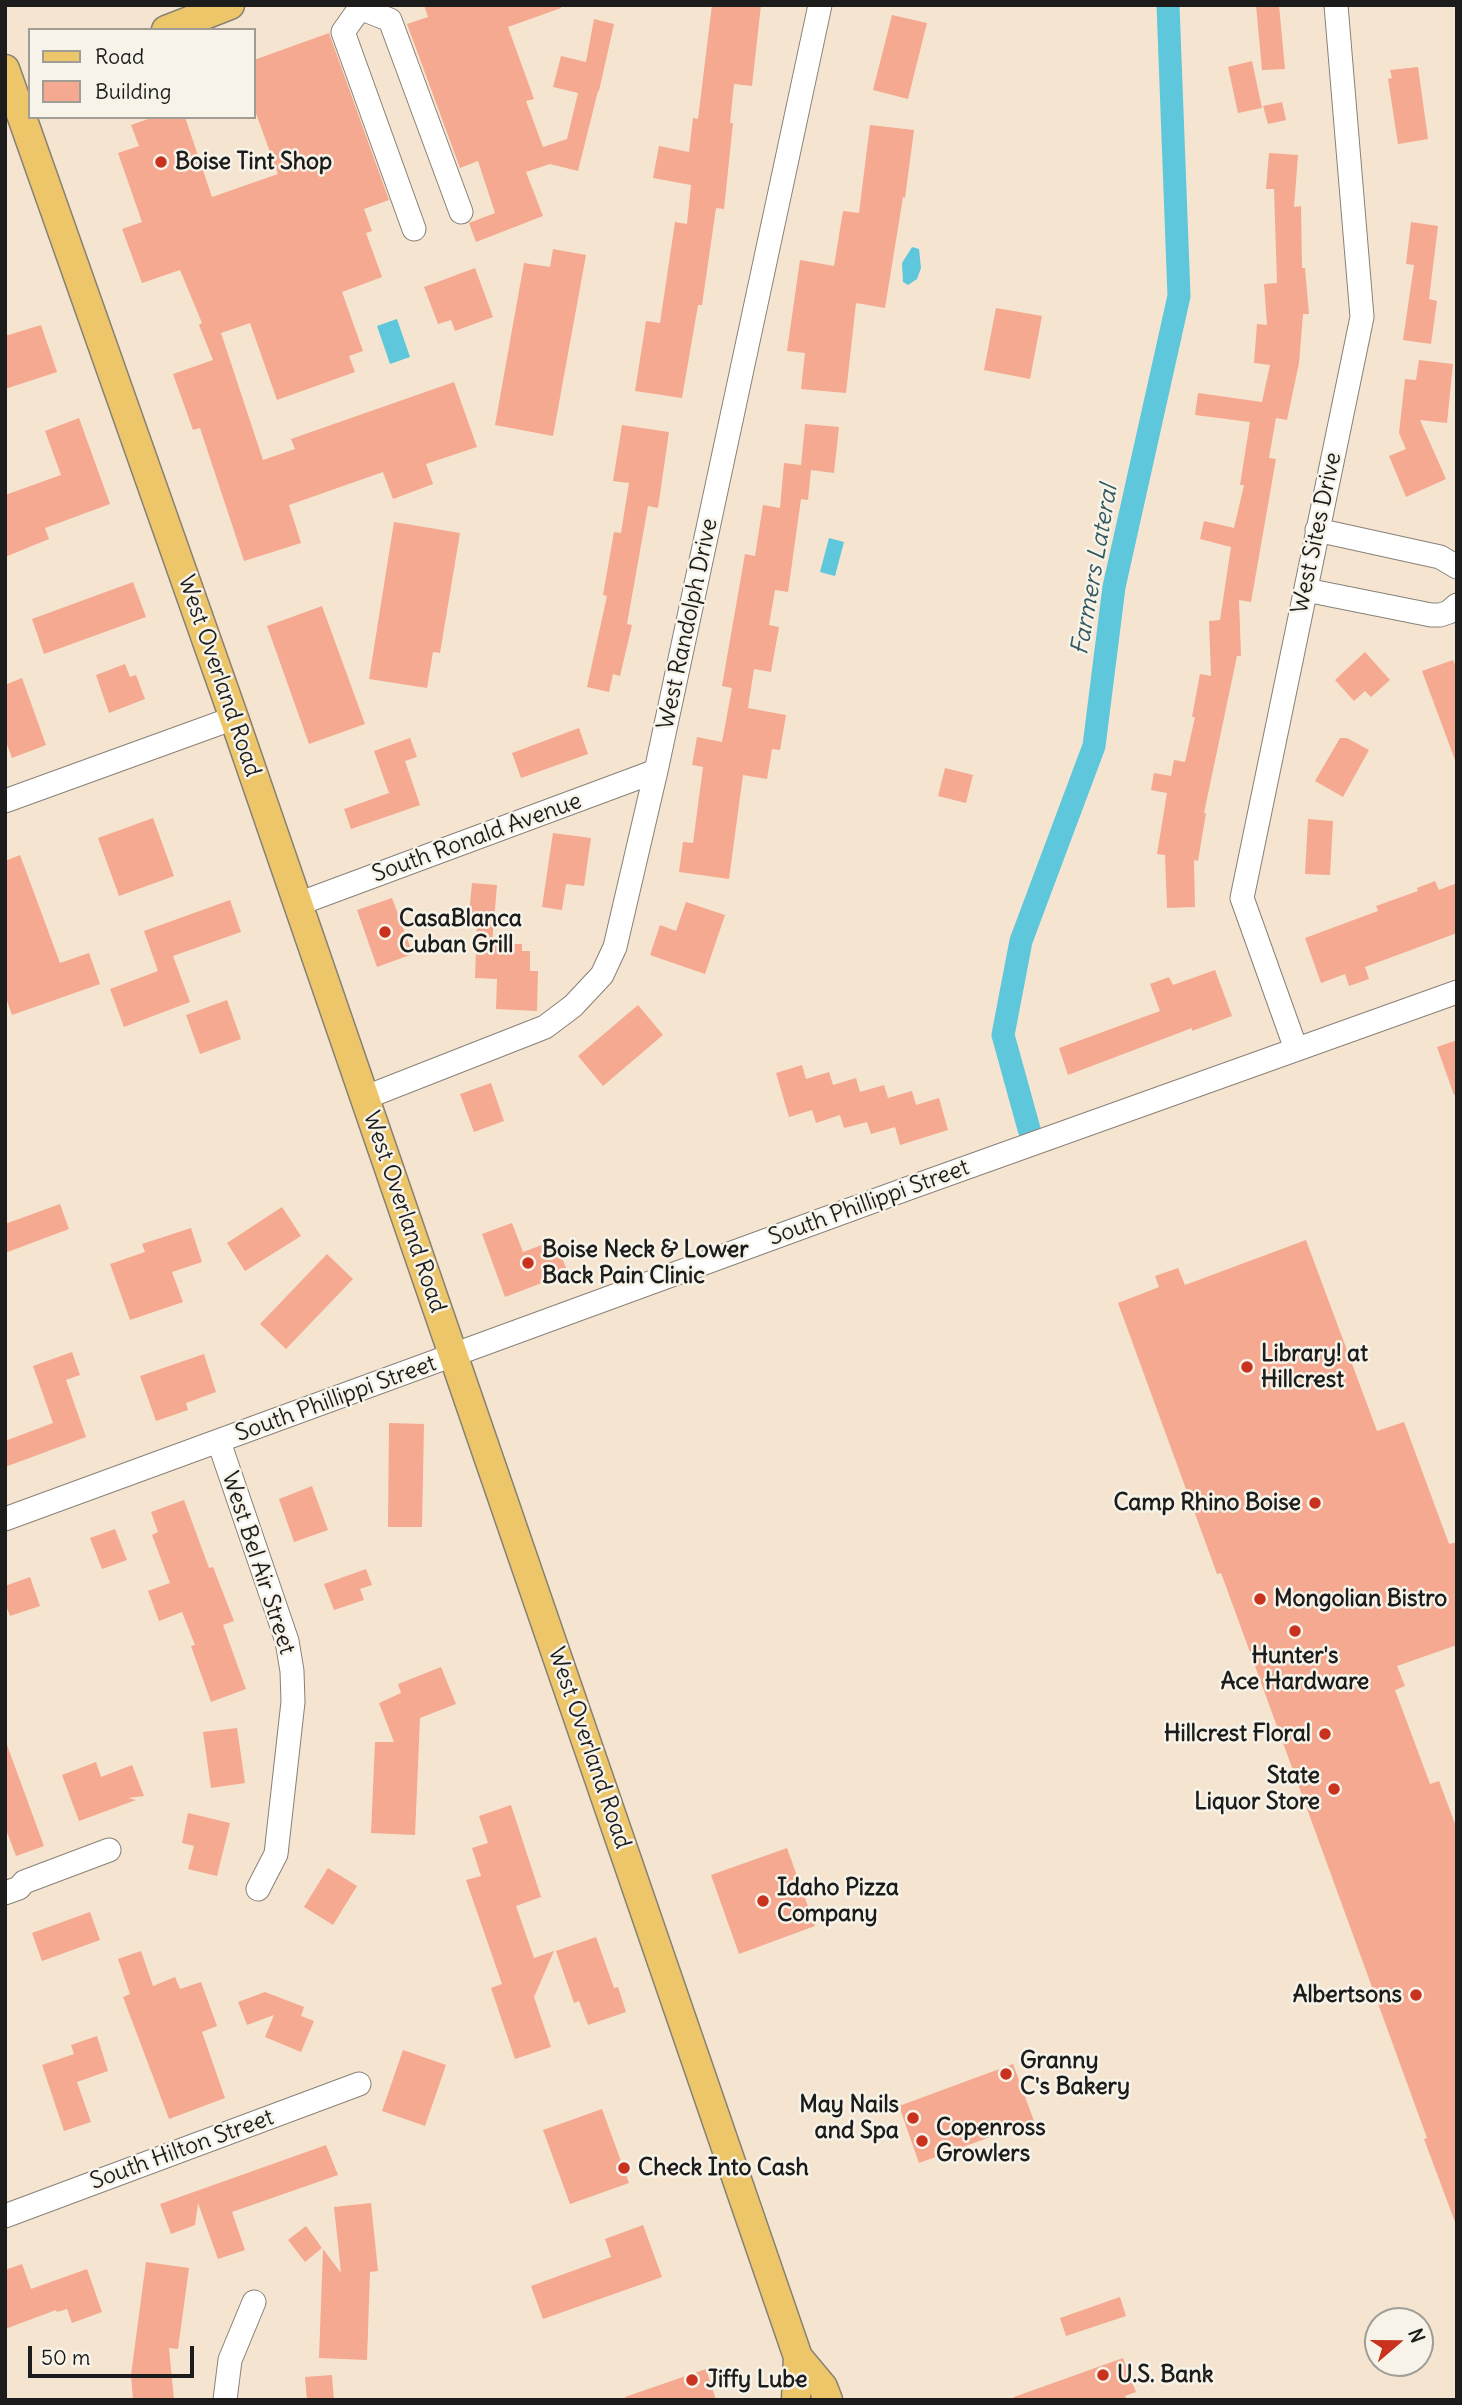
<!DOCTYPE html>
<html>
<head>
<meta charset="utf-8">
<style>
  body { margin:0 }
  #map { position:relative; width:1462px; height:2405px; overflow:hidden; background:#f5e5d0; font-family:Delius,sans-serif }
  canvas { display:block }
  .frame { position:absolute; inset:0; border:7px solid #1c1c1c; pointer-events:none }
  .legend { position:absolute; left:28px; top:28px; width:228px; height:91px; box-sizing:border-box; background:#f7f3e8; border:2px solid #9f9d96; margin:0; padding:9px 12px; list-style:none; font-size:21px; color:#1c1c1c }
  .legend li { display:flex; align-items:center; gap:14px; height:35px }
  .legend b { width:35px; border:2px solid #9f9d96 }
  .north { position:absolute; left:1364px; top:2307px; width:70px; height:70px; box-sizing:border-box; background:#f7f3e8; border:2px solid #9f9d96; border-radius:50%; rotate:70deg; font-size:19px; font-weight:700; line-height:28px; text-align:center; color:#1c1c1c }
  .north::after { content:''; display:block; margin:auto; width:24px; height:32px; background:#c8321e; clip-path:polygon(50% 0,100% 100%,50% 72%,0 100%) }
  .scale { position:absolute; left:28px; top:2346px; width:166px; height:32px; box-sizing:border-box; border:4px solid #1c1c1c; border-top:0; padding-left:9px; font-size:21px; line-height:24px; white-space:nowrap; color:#1c1c1c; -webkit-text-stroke:5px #f7f3e8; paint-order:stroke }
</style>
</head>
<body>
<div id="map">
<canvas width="1462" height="2405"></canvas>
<div class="frame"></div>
<ul class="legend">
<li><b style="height:9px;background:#ecc669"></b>Road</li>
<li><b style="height:19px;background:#f4a990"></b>Building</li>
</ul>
<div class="north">N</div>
<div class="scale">50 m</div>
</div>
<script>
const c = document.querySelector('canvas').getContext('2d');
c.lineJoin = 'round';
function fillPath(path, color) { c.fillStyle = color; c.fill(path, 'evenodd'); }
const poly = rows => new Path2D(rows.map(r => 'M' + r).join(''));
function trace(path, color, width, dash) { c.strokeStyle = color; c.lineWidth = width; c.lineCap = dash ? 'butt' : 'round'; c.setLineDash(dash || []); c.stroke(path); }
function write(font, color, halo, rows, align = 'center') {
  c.font = font + ' Delius,sans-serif'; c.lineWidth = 5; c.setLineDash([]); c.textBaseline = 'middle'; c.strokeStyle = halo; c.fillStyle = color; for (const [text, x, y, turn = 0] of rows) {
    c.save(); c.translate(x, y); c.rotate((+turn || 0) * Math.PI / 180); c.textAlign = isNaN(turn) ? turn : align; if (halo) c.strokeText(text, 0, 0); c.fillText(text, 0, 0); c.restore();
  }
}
fillPath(poly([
  [912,247,919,249,921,268,917,279,908,285,903,282,902,263],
  [397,319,410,357,390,364,377,326],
  [829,538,844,542,835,576,820,572]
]), '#5fc7db');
trace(poly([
  [1029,1129,1003,1035,1021,941,1094,746,1114,587,1179,296,1168,5]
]), '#5fc7db', 23);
fillPath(poly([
  [424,5,561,5,561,8,508,27,534,99,526,101,543,147,567,139,578,93,553,87,561,56,586,62,594,19,614,24,599,91,598,91,578,171,550,164,526,172,543,216,476,242,469,223,495,213,478,161,460,168,407,24,428,17],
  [712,5,761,5,752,86,734,84,730,123,733,123,724,209,716,208,702,305,698,305,682,398,635,391,646,321,660,323,675,222,687,224,691,185,653,178,659,146,689,152,693,118,698,119],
  [1256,5,1279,5,1285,69,1262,70],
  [892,15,927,23,908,99,873,90],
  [329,33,389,200,364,209,372,231,366,233,382,277,342,292,363,351,349,356,355,372,277,400,250,323,221,333,263,460,295,449,291,439,454,382,477,447,426,464,433,484,393,499,383,472,289,505,301,543,244,561,200,428,193,430,173,374,213,360,199,325,202,323,180,270,142,283,122,229,142,222,118,153,139,146,131,125,154,117,185,117,212,197,278,174,254,108,254,60],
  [1252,61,1262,108,1238,113,1228,67],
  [1418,67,1428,139,1398,144,1388,79,1392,78,1390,70],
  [1282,102,1286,120,1268,124,1263,106],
  [870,125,914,130,905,198,903,197,885,308,856,303,846,393,801,389,805,353,787,351,800,260,834,266,843,211,859,213],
  [1269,153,1298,155,1294,207,1301,206,1302,268,1305,268,1309,314,1303,314,1299,363,1287,420,1276,418,1269,458,1276,459,1251,602,1239,600,1241,656,1237,656,1204,813,1206,813,1198,861,1194,860,1195,907,1167,908,1165,855,1157,854,1167,793,1151,790,1154,773,1171,776,1174,760,1185,762,1195,717,1192,717,1200,674,1211,676,1209,621,1220,620,1231,547,1200,539,1204,521,1234,528,1244,485,1240,485,1250,422,1195,415,1198,393,1262,402,1270,365,1254,363,1257,324,1267,325,1264,284,1277,283,1274,189,1266,189],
  [1411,222,1438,226,1429,299,1437,301,1431,344,1403,340,1414,265,1406,264],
  [553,249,586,255,553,436,495,425,524,263,550,267],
  [475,268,493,317,455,331,451,320,438,324,424,287],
  [996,308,1042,316,1030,379,984,370],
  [41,325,57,372,5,389,5,336],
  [1419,360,1453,364,1447,423,1420,420,1446,479,1406,497,1389,456,1406,449,1399,433,1405,379,1416,380],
  [79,418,110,504,45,528,49,539,5,557,5,495,61,475,45,431],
  [805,424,839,427,834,473,811,470,808,500,801,499,788,592,775,590,769,625,779,627,771,672,754,669,748,708,786,715,780,750,772,749,767,779,743,775,729,879,679,872,683,842,693,843,703,767,692,765,697,737,722,742,732,688,722,686,745,554,755,556,763,505,780,508,784,463,801,465],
  [622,425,669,432,658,508,648,506,627,624,632,625,620,676,613,674,609,692,587,687,607,596,603,595,614,532,621,533,629,483,613,481],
  [394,522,460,533,440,653,433,652,427,688,369,679],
  [133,582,146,617,44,654,32,619],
  [322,606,365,724,309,744,267,626],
  [1365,652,1390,680,1371,697,1365,691,1354,701,1335,680],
  [1453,660,1457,669,1457,759,1455,760,1422,671],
  [125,664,130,677,136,675,145,699,109,713,96,675],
  [22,678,46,745,12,758,5,739,5,685],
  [579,728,588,754,521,778,512,753],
  [410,738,417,757,405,761,420,805,351,829,344,809,389,793,374,751],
  [1340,738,1347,738,1369,750,1343,797,1315,781],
  [945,768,973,775,966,803,938,796],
  [153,818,174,876,119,896,98,838],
  [1308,819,1333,821,1330,875,1305,874],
  [553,833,591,838,584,886,566,884,562,910,542,907],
  [20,855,60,963,89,953,100,984,12,1015,5,995,5,861],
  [1435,881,1439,890,1457,883,1457,933,1365,967,1369,979,1349,986,1345,974,1321,983,1305,938,1378,911,1376,906,1418,891,1417,888],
  [472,883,497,885,492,944,522,944,522,951,530,951,530,971,538,971,537,1011,496,1009,497,979,475,978,477,925,468,924],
  [392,898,413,954,377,967,357,910],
  [230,900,241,932,173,956,190,1002,124,1027,110,989,158,971,144,931],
  [686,902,725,915,705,974,650,955,660,925,676,931],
  [1215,970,1232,1016,1192,1031,1192,1028,1068,1075,1059,1048,1160,1011,1150,984,1169,977,1173,985],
  [227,1000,241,1039,200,1054,186,1015],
  [638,1005,663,1035,603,1086,578,1056],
  [1457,1040,1457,1094,1454,1095,1437,1047],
  [802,1065,806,1079,829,1072,833,1085,856,1078,860,1092,884,1085,888,1098,912,1091,916,1105,939,1098,948,1130,900,1145,895,1127,871,1134,867,1122,844,1128,840,1115,816,1123,812,1110,789,1117,776,1073],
  [491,1083,504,1121,474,1132,460,1094],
  [60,1204,69,1229,5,1253,5,1224],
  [282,1207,301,1236,245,1271,227,1243],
  [512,1223,523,1252,555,1240,568,1273,505,1297,482,1234],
  [191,1228,202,1262,172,1272,183,1302,130,1320,110,1264,145,1252,142,1244],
  [1306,1240,1377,1431,1404,1422,1449,1544,1457,1542,1457,1645,1397,1666,1405,1686,1395,1690,1430,1784,1439,1781,1457,1829,1457,2222,1455,2222,1424,2139,1427,2138,1329,1869,1228,1592,1221,1573,1217,1574,1118,1303,1159,1287,1155,1276,1178,1268,1185,1285],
  [327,1254,353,1279,286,1349,260,1324],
  [72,1352,80,1375,66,1380,86,1437,5,1467,5,1441,53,1423,33,1366],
  [204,1354,216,1392,186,1403,188,1410,156,1421,140,1376],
  [389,1423,424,1424,422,1527,388,1527],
  [312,1486,328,1530,294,1542,279,1499],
  [184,1500,209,1568,213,1567,234,1621,223,1625,246,1689,211,1702,191,1646,195,1645,182,1612,159,1621,148,1591,170,1583,152,1535,158,1532,151,1512],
  [115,1529,127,1560,102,1569,90,1538],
  [366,1569,372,1585,360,1589,364,1600,334,1610,324,1584],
  [30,1577,40,1606,10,1616,5,1603,5,1586],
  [441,1667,456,1704,420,1718,415,1835,371,1833,375,1742,394,1742,379,1703,401,1693,398,1684],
  [237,1728,245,1783,211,1788,203,1732],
  [7,1745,44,1846,16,1856,5,1827,5,1746],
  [96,1762,101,1777,132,1765,144,1796,128,1798,136,1800,79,1821,62,1775],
  [511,1805,541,1897,516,1906,534,1958,554,1951,534,1997,551,2047,515,2059,491,1988,502,1984,466,1880,481,1876,472,1848,488,1843,479,1816],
  [188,1813,230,1823,217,1876,188,1869,194,1846,182,1843],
  [787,1848,815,1926,739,1954,711,1875],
  [328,1868,357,1886,333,1925,304,1907],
  [90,1912,100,1940,42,1961,32,1933],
  [596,1937,614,1988,618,1987,626,2012,588,2025,579,2001,574,2003,556,1951],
  [141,1951,153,1986,175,1977,180,1989,201,1982,217,2026,202,2032,225,2098,169,2119,123,1997,130,1994,118,1959],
  [265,1992,304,2007,301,2016,314,2021,301,2052,265,2037,274,2015,247,2025,238,2002],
  [97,2036,108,2071,77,2082,91,2122,64,2131,42,2065,74,2054,71,2045],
  [403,2050,446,2065,425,2126,382,2111],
  [1013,2064,1034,2121,919,2163,899,2106],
  [602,2109,629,2183,570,2204,543,2130],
  [326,2145,338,2175,232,2212,245,2250,218,2259,198,2203,195,2225,171,2234,160,2204],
  [371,2203,378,2271,370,2272,367,2360,319,2358,323,2249,341,2273,334,2207],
  [643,2225,662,2277,543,2319,531,2286,611,2257,605,2239],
  [306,2226,322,2248,305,2262,288,2240],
  [146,2262,189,2268,178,2349,169,2348,174,2400,133,2400,131,2375],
  [22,2264,31,2289,87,2269,102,2312,72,2323,67,2309,57,2312,56,2310,5,2329,5,2270],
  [1120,2297,1126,2316,1066,2336,1060,2318],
  [1123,2358,1136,2392,1125,2396,1127,2400,1014,2400,1014,2397],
  [706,2369,716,2400,625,2400,625,2397],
  [332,2375,334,2400,307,2400,305,2377]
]), '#f4a990');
const minor = poly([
  [414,229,343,32,360,8,390,20,461,212],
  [1317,530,1440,557,1457,567],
  [1306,590,1431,615,1440,615,1449,612,1457,605],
  [5,801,234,718],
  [298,904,656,771],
  [1296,1049,1242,898,1362,317,1336,5],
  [364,1098,545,1027,573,1006,602,975,615,947,656,771,820,5],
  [219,1442,287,1641,292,1671,293,1702,276,1854,258,1889],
  [5,1519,912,1187,1457,992],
  [5,1893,19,1888,24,1882,109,1850],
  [5,2216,359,2084],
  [225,2400,230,2360,254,2302]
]);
const major = poly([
  [166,30,230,5],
  [5,69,234,718,798,2357,823,2387,828,2400],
  [796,2400,798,2357]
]);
trace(minor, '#888076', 25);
trace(major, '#888076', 31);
trace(minor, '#fff', 23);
trace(major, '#ecc669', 28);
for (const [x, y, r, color] of [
  [161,162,7,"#c8321e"],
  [385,932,7,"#c8321e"],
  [528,1263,7,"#c8321e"],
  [1247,1367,7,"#c8321e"],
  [1315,1503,7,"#c8321e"],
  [1260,1599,7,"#c8321e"],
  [1295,1631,7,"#c8321e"],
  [1325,1734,7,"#c8321e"],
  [1334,1789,7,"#c8321e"],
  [763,1901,7,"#c8321e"],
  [1416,1995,7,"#c8321e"],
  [1006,2074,7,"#c8321e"],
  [913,2118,7,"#c8321e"],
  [922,2141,7,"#c8321e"],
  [624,2168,7,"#c8321e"],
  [1103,2375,7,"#c8321e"],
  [692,2380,7,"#c8321e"]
]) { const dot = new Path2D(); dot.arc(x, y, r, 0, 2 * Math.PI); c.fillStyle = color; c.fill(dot); trace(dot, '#f7f3e8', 2.5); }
write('bold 23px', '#1c1c1c', '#f7f3e8', [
  ["Boise Tint Shop",175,162],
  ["CasaBlanca",399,919],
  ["Cuban Grill",399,945],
  ["Boise Neck & Lower",542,1250],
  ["Back Pain Clinic",542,1276],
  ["Library! at",1261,1354],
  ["Hillcrest",1261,1380],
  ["Camp Rhino Boise",1301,1503,"right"],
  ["Mongolian Bistro",1274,1599],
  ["Hunter's",1295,1656,"center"],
  ["Ace Hardware",1295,1682,"center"],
  ["Hillcrest Floral",1311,1734,"right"],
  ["State",1320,1776,"right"],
  ["Liquor Store",1320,1802,"right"],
  ["Idaho Pizza",777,1888],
  ["Company",777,1914],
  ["Albertsons",1402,1995,"right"],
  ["Granny",1020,2061],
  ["C's Bakery",1020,2087],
  ["May Nails",899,2105,"right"],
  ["and Spa",899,2131,"right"],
  ["Copenross",936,2128],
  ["Growlers",936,2154],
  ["Check Into Cash",638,2168],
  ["U.S. Bank",1117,2375],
  ["Jiffy Lube",706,2380]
], 'left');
write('23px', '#1c1c1c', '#f7f3e8', [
  ["West Sites Drive",1317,533,-78],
  ["West Randolph Drive",688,624,-78],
  ["West Overland Road",219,676,71],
  ["South Ronald Avenue",477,838,-20],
  ["South Phillippi Street",869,1203,-20],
  ["West Overland Road",404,1212,71],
  ["South Phillippi Street",336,1399,-20],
  ["West Bel Air Street",258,1563,72],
  ["West Overland Road",589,1748,71],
  ["South Hilton Street",182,2150,-20]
]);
write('italic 24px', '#33585f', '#f7f3e8', [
  ["Farmers Lateral",1095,570,-80]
]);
</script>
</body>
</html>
